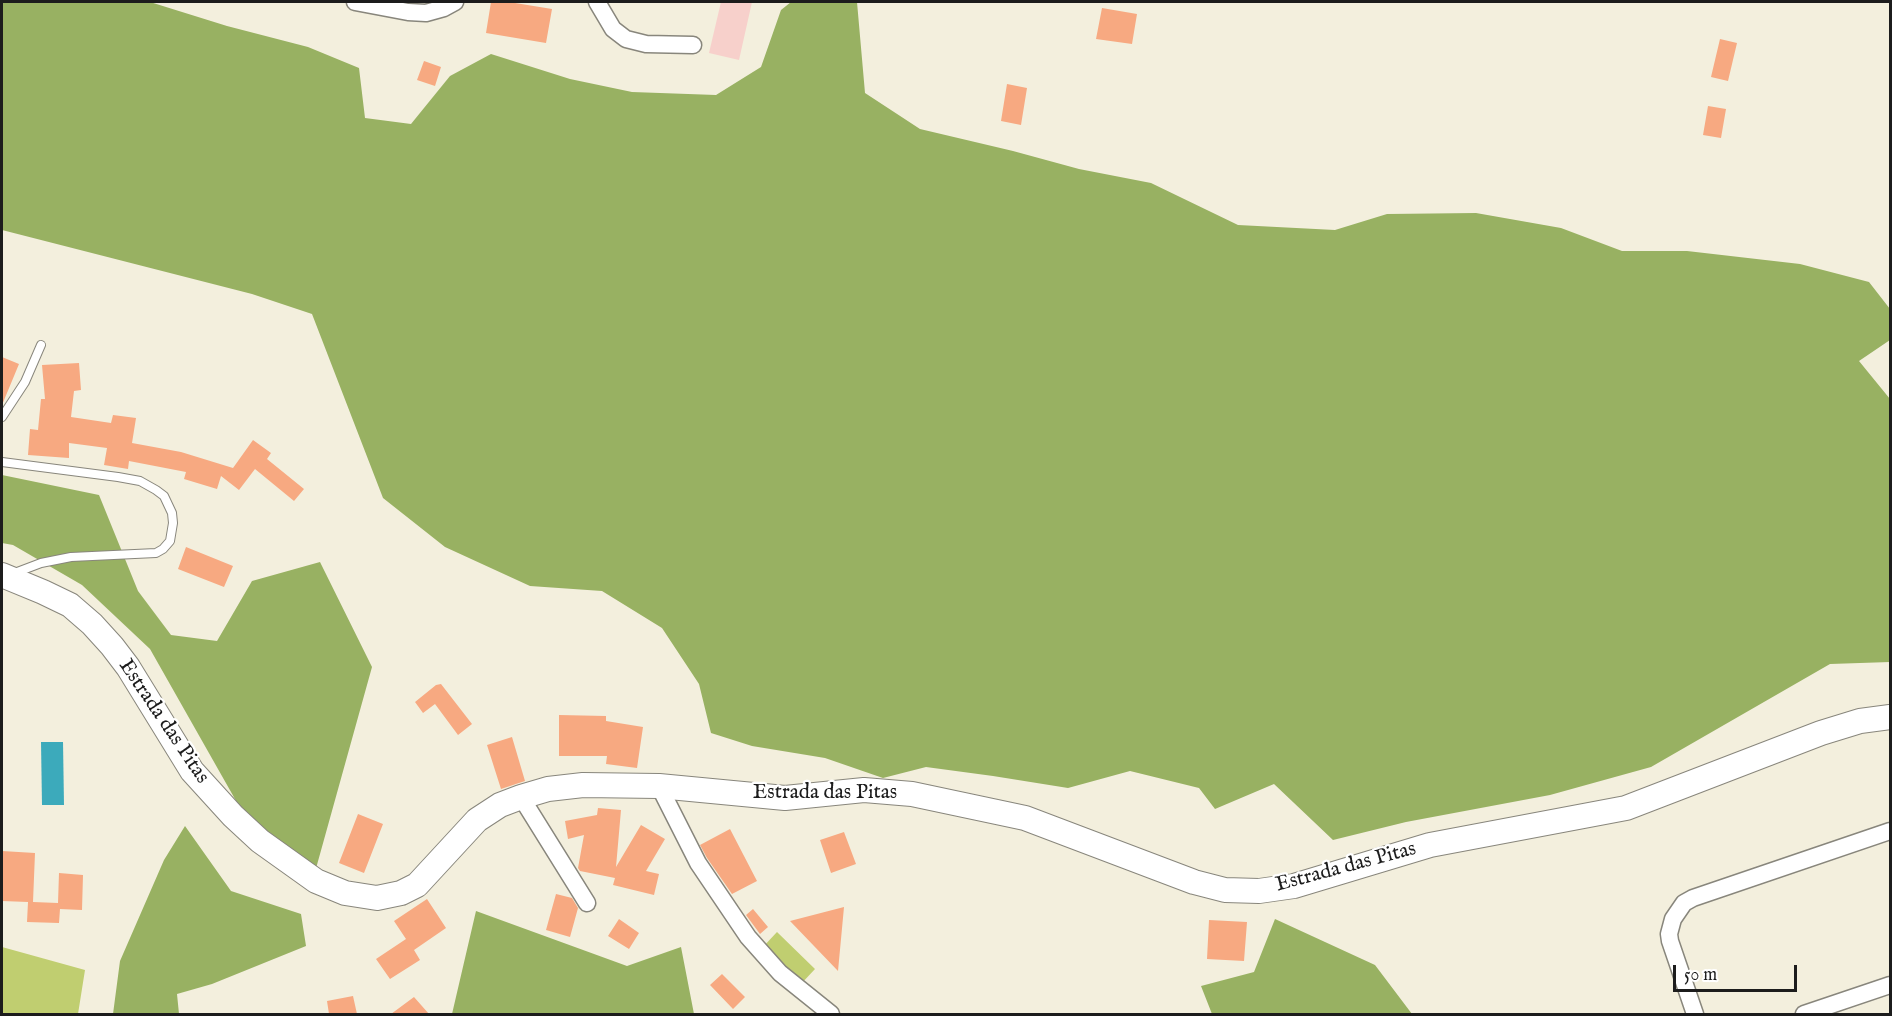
<!DOCTYPE html>
<html>
<head>
<meta charset="utf-8">
<style>
  body { margin:0 }
  #map { position:relative; width:1892px; height:1016px; overflow:hidden; background:#f3efdd; font-family:"IM FELL English",serif }
  canvas { display:block }
  .frame { position:absolute; inset:0; border:3px solid #1c1c1c; pointer-events:none }
  .scale { position:absolute; left:1673px; top:965px; width:124px; height:27px; box-sizing:border-box; border:3px solid #1c1c1c; border-top:0; padding-left:8px; font-size:18px; line-height:21px; white-space:nowrap; color:#1c1c1c; -webkit-text-stroke:4px #fff; paint-order:stroke }
</style>
</head>
<body>
<div id="map">
<canvas width="1892" height="1016"></canvas>
<div class="frame"></div>
<div class="scale">50 m</div>
</div>
<script>
const c = document.querySelector('canvas').getContext('2d');
c.lineJoin = 'round';
function fillPath(path, color) { c.fillStyle = color; c.fill(path, 'evenodd'); }
const poly = rows => new Path2D(rows.map(r => 'M' + r).join(''));
function trace(path, color, width, dash) { c.strokeStyle = color; c.lineWidth = width; c.lineCap = dash ? 'butt' : 'round'; c.setLineDash(dash || []); c.stroke(path); }
function write(font, color, halo, rows, align = 'center') {
  c.font = font + ' "IM FELL English",serif'; c.lineWidth = 4.5; c.setLineDash([]); c.textBaseline = 'middle'; c.strokeStyle = halo; c.fillStyle = color; for (const [text, x, y, turn = 0] of rows) {
    c.save(); c.translate(x, y); c.rotate((+turn || 0) * Math.PI / 180); c.textAlign = isNaN(turn) ? turn : align; if (halo) c.strokeText(text, 0, 0); c.fillText(text, 0, 0); c.restore();
  }
}
fillPath(poly([
  [721,2,752,2,739,60,709,53]
]), '#f7d0cb');
fillPath(poly([
  [777,932,815,969,801,984,762,948],
  [2,947,85,970,78,1014,2,1014]
]), '#c0ce70');
fillPath(poly([
  [2,2,150,2,227,26,308,47,359,68,365,118,411,124,450,76,491,54,570,79,632,92,716,95,761,67,781,10,791,2,857,2,865,93,920,129,1013,151,1079,169,1151,183,1238,225,1335,230,1387,214,1476,213,1561,228,1622,251,1687,251,1800,264,1869,282,1890,309,1890,340,1859,361,1890,399,1890,662,1830,664,1651,767,1550,795,1406,822,1333,840,1274,784,1215,809,1199,788,1130,771,1068,788,993,776,926,767,883,778,825,758,752,746,711,733,699,684,662,628,602,591,530,586,445,547,383,498,312,314,252,294,2,230],
  [2,475,99,495,138,591,171,635,217,641,252,581,320,562,372,667,315,872,248,822,150,649,82,585,13,545,2,543],
  [185,826,231,891,301,914,306,946,212,984,177,994,179,1014,113,1014,120,961,164,860],
  [476,911,627,966,681,947,694,1014,452,1014],
  [1275,919,1375,965,1412,1014,1212,1014,1201,986,1254,972]
]), '#98b162');
fillPath(poly([
  [41,742,63,742,64,805,42,805]
]), '#3caabb');
fillPath(poly([
  [491,2,509,2,552,9,546,43,486,33],
  [1102,8,1137,14,1132,44,1096,39],
  [1720,39,1737,43,1728,81,1711,77],
  [424,61,441,67,435,86,417,80],
  [1007,84,1027,88,1021,125,1001,121],
  [1708,106,1726,109,1721,138,1703,135],
  [2,357,19,364,2,405],
  [79,363,81,390,74,391,71,417,111,423,113,415,136,418,132,443,181,452,233,468,253,440,271,453,267,459,304,489,294,501,255,469,239,490,221,476,217,489,184,479,186,472,129,461,128,469,104,465,107,448,69,443,69,458,28,455,30,429,38,430,41,399,45,399,42,365],
  [186,547,233,566,224,587,178,569],
  [441,684,472,724,458,735,435,704,423,713,415,702,436,685],
  [559,715,606,716,606,721,643,727,637,768,606,764,607,756,559,756],
  [512,737,525,781,501,789,487,745],
  [598,808,621,810,616,867,641,825,665,839,646,871,659,874,654,895,613,885,615,878,580,871,578,868,584,835,568,839,565,821,597,815],
  [358,814,383,824,364,873,339,863],
  [730,829,757,881,732,894,707,858,700,845],
  [844,832,856,864,831,873,820,840],
  [2,851,35,853,33,902,58,903,59,873,83,875,82,910,60,909,59,923,27,922,28,902,2,901],
  [556,894,572,898,578,908,570,937,546,930],
  [427,899,446,928,414,950,420,960,390,979,376,959,406,939,394,921],
  [844,907,838,971,790,921],
  [753,909,768,927,760,934,746,915],
  [619,919,639,933,629,949,608,936],
  [1209,920,1247,922,1244,961,1207,959],
  [722,974,745,997,733,1009,710,985],
  [353,996,357,1014,329,1014,327,1001],
  [414,997,429,1014,391,1014]
]), '#f7a981');
const lane = poly([
  [2,417,25,382,41,345],
  [2,462,118,477,140,481,156,490,164,496,172,513,173,523,170,541,163,549,156,553,71,557,41,563,12,574]
]);
const street = poly([
  [355,2,408,12,426,13,444,8,455,2],
  [597,2,613,29,626,39,646,44,693,45],
  [659,786,698,863,748,937,780,973,831,1014],
  [521,797,587,903],
  [1695,1014,1670,941,1669,934,1673,919,1684,903,1693,898,1890,831],
  [1804,1014,1890,985]
]);
const secondary = poly([
  [2,575,43,592,70,605,92,624,112,646,128,667,192,771,233,816,260,841,316,881,345,893,377,898,401,893,417,885,477,820,500,805,521,797,548,789,583,785,659,786,785,798,864,790,912,794,1025,818,1194,882,1225,890,1259,891,1294,886,1430,845,1626,808,1821,733,1860,721,1890,717]
]);
trace(lane, '#88867c', 10);
trace(street, '#88867c', 19);
trace(secondary, '#88867c', 26);
trace(lane, '#fff', 8);
trace(street, '#fff', 16);
trace(secondary, '#fff', 24);
write('21px', '#1c1c1c', '#fff', [
  ["Estrada das Pitas",163,722,56],
  ["Estrada das Pitas",825,794],
  ["Estrada das Pitas",1346,868,-15]
]);
</script>
</body>
</html>
